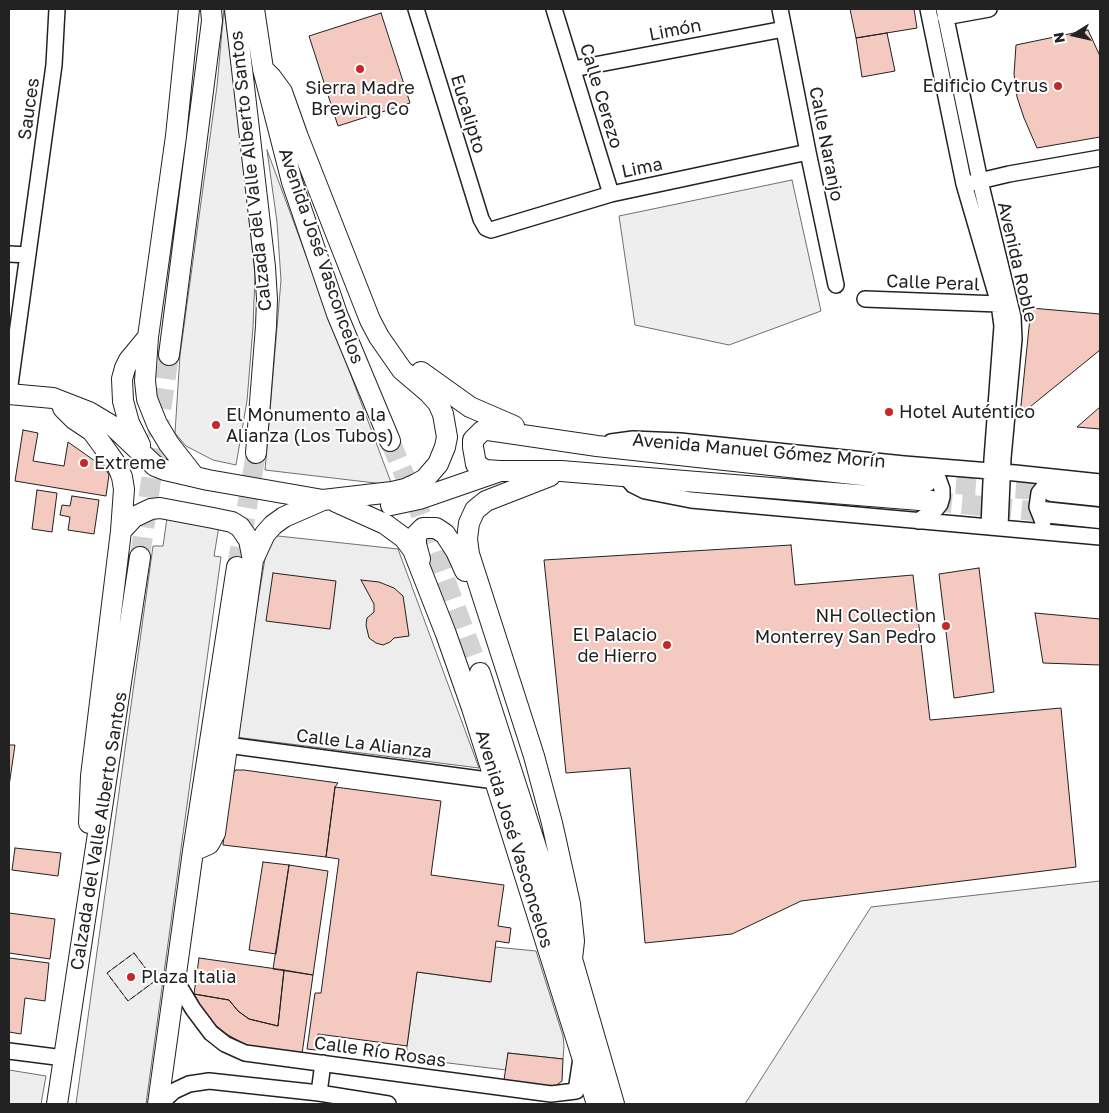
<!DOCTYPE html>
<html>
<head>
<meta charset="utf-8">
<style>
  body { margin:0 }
  #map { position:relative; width:1109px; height:1113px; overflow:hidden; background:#fff; font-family:"Golos Text",sans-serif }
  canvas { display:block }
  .frame { position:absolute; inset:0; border:10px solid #222; pointer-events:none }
  .north { position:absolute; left:1049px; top:10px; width:50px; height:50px; -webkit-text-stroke:4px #fff; paint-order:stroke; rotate:260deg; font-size:14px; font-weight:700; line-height:20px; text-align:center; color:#222 }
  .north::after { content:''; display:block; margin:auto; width:18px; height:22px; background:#222; clip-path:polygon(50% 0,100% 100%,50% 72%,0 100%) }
</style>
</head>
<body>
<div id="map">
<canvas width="1109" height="1113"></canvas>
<div class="frame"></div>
<div class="north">N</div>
</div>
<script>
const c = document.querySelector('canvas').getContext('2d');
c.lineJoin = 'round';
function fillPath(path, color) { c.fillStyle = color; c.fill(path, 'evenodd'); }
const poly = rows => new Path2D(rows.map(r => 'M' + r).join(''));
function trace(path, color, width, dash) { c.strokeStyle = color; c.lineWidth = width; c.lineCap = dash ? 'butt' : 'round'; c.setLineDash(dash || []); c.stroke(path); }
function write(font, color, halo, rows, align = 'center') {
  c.font = font + ' "Golos Text",sans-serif'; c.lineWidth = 4; c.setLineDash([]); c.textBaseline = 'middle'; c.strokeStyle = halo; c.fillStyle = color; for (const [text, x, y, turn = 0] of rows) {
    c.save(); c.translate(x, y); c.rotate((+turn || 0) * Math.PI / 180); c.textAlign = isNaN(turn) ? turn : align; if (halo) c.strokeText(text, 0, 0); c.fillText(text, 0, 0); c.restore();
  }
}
const green = poly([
  [224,9,235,87,255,275,253,327,247,401,236,465,213,460,186,446,175,433,180,355,217,86,224,9],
  [267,150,307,258,392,485,265,470,281,280,277,222,267,150],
  [792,180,821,311,729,345,635,325,619,216,792,180],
  [167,518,219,526,214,556,221,557,146,1104,76,1104,153,546,163,546,167,518],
  [1100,881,1100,1104,745,1104,871,907,1100,881]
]);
fillPath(green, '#eee');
trace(green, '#6f6f6f', 1);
const parking = poly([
  [269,535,398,549,479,768,235,737,269,535],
  [495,947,536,951,563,1036,564,1046,563,1059,508,1053,506,1070,407,1058,407,1046,417,972,490,982,495,947],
  [134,953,155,981,128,1001,107,973,134,953],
  [9,1070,46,1076,41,1104,9,1104,9,1070]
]);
fillPath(parking, '#ededed');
trace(parking, '#6f6f6f', 1);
const building = poly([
  [850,9,914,9,917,28,856,38,850,9],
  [381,13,410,103,338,126,309,36,381,13],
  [1088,30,1100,56,1100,137,1037,148,1024,118,1017,97,1014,74,1016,45,1088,30],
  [887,33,895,71,862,77,856,38,887,33],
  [1031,308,1100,314,1100,350,1020,415,1031,308],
  [1100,407,1100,429,1077,427,1100,407],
  [23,430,38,433,33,461,64,466,68,442,95,461,99,456,109,475,106,496,15,481,23,430],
  [37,490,57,493,52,532,32,529,37,490],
  [72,496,99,500,94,534,68,530,70,517,60,515,62,505,70,506,72,496],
  [791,545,795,585,913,575,930,720,1061,708,1076,867,801,901,732,934,645,943,630,768,566,773,544,560,791,545],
  [979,568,994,692,954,698,939,574,979,568],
  [273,573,336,581,330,629,266,621,273,573],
  [361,580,379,582,394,588,403,596,409,636,394,638,390,642,383,645,376,643,369,638,366,625,367,618,374,612,374,604,361,580],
  [1035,613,1100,619,1100,665,1043,663,1035,613],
  [9,745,15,745,9,786,9,745],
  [236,770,244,770,338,783,335,787,326,857,223,845,231,775,236,770],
  [335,787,441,801,431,875,504,885,498,926,511,928,509,943,496,941,491,982,417,972,407,1046,318,1034,316,1050,307,1049,315,993,321,993,339,859,326,857,335,787],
  [15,848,61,853,58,876,12,870,15,848],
  [263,862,289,865,276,954,249,950,263,862],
  [289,865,328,871,313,975,273,969,289,865],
  [9,913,55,919,50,959,9,953,9,913],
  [9,958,49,963,45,1001,25,998,21,1034,9,1032,9,958],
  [199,958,284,970,278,1026,249,1019,238,1011,229,1000,194,994,199,958],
  [284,970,313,975,302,1054,248,1046,228,1035,214,1024,202,1009,194,994,229,1000,238,1011,249,1019,278,1026,284,970],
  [508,1053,563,1059,562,1081,554,1087,504,1080,508,1053]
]);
fillPath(building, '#f3c9c0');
trace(building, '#222', 1);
trace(poly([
  [390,441,420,512,480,673],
  [926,482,1052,491],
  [932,501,1043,512],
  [140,557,169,355],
  [237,567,256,453]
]), '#d3d3d3', 20, [20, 10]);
const minor = poly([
  [416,9,481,219,486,228,491,230,611,194,808,152],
  [554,9,611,194],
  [780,9,808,152,836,285],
  [928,9,964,184,999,304,1002,326,992,459,989,526],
  [944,9,980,181,1013,317,1014,339,1003,458,1000,527],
  [945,17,989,9],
  [573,69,784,29],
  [971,183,1009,174,1100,158],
  [9,254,28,255],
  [865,299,999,304],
  [9,392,54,65,57,9],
  [611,442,633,439,680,441,904,464,1015,473,1100,482],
  [626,477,633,485,645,491,691,500,1100,537],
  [918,521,936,509,940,504,942,497,942,489,938,478,922,466],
  [1043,522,1037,507,1039,493,1043,488,1060,478],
  [227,745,495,781],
  [175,979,193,1009,211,1033,225,1044,245,1053,551,1094,576,1091,581,1058],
  [9,1051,64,1058],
  [319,1093,323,1063],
  [160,1104,174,1091,189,1084,209,1081,319,1093,388,1104]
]);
const major = poly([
  [189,9,176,136,148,337,145,381,147,399,157,424,169,444,194,476],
  [235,9,265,267,267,299,266,326,256,453],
  [254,9,263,69,292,182,337,314,390,441],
  [169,355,212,21,211,9],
  [421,372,470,407,514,426],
  [9,394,53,398,89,412,114,427,155,466,165,470,208,480,323,500],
  [63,408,74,419,92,431,103,446,118,467,122,477,124,489,121,531,91,776,89,823],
  [140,445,129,423,123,401,122,379,125,368,129,360,148,337],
  [500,471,485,470,476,464,473,447,473,440,482,431,488,430,597,446,926,482],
  [550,476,486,501,475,510,469,523,467,539,469,554,534,756,552,823,570,904,574,941,572,959],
  [1052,491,1100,496],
  [336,502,385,524,404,538,413,550,446,634,472,708,597,1104],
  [391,505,419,499,500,471,561,471,932,501],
  [1043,512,1100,518],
  [121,531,134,517,151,509,160,508,213,518,232,522,240,527,249,540,253,560],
  [420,559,416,544,416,535,423,528,436,528,445,534,456,551,465,571],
  [480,673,572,959,614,1104],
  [193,851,209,844,215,833,253,560,265,534,273,525,284,517,323,500,392,492,405,489,416,484,425,479,438,464,445,447,447,437,443,414,438,403,429,393,402,370,379,337,370,320,298,137,282,92,271,77,263,69],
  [57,1104,140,557],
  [158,1104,193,851,237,567]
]);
trace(minor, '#222', 18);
trace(major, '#222', 22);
trace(minor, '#fff', 15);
trace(major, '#fff', 20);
trace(poly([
  [134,953,155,981,128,1001,107,973,134,953]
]), '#222', 1, [6, 2.5]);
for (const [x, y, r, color] of [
  [360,69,5,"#c62828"],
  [1058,86,5,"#c62828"],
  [889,412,5,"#c62828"],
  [216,425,5,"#c62828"],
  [84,463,5,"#c62828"],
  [946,626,5,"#c62828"],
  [667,645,5,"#c62828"],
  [131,977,5,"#c62828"]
]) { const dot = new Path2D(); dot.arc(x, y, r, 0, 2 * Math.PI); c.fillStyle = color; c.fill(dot); trace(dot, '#fff', 2); }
write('18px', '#222', '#fff', [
  ["Limón",675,30,-11],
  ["Calle Cerezo",601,96,73],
  ["Sauces",29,109,-82],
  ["Eucalipto",468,114,73],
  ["Calle Naranjo",826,144,79],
  ["Lima",642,168,-12],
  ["Calzada del Valle Alberto Santos",251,171,-96],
  ["Avenida José Vasconcelos",321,256,71],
  ["Avenida Roble",1017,262,77],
  ["Calle Peral",933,283,2],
  ["Avenida Manuel Gómez Morín",759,451,5],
  ["Calle La Alianza",364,744,7],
  ["Calzada del Valle Alberto Santos",99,831,-81],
  ["Avenida José Vasconcelos",514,839,73],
  ["Calle Río Rosas",380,1052,8]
]);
write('18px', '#222', '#fff', [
  ["Edificio Cytrus",1048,86,"right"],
  ["Sierra Madre",360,88,"center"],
  ["Brewing Co",360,109,"center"],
  ["Hotel Auténtico",899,412],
  ["El Monumento a la",226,415],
  ["Alianza (Los Tubos)",226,436],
  ["Extreme",94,463],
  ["NH Collection",936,616,"right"],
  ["Monterrey San Pedro",936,637,"right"],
  ["El Palacio",657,635,"right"],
  ["de Hierro",657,656,"right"],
  ["Plaza Italia",141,977]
], 'left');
</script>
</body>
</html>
